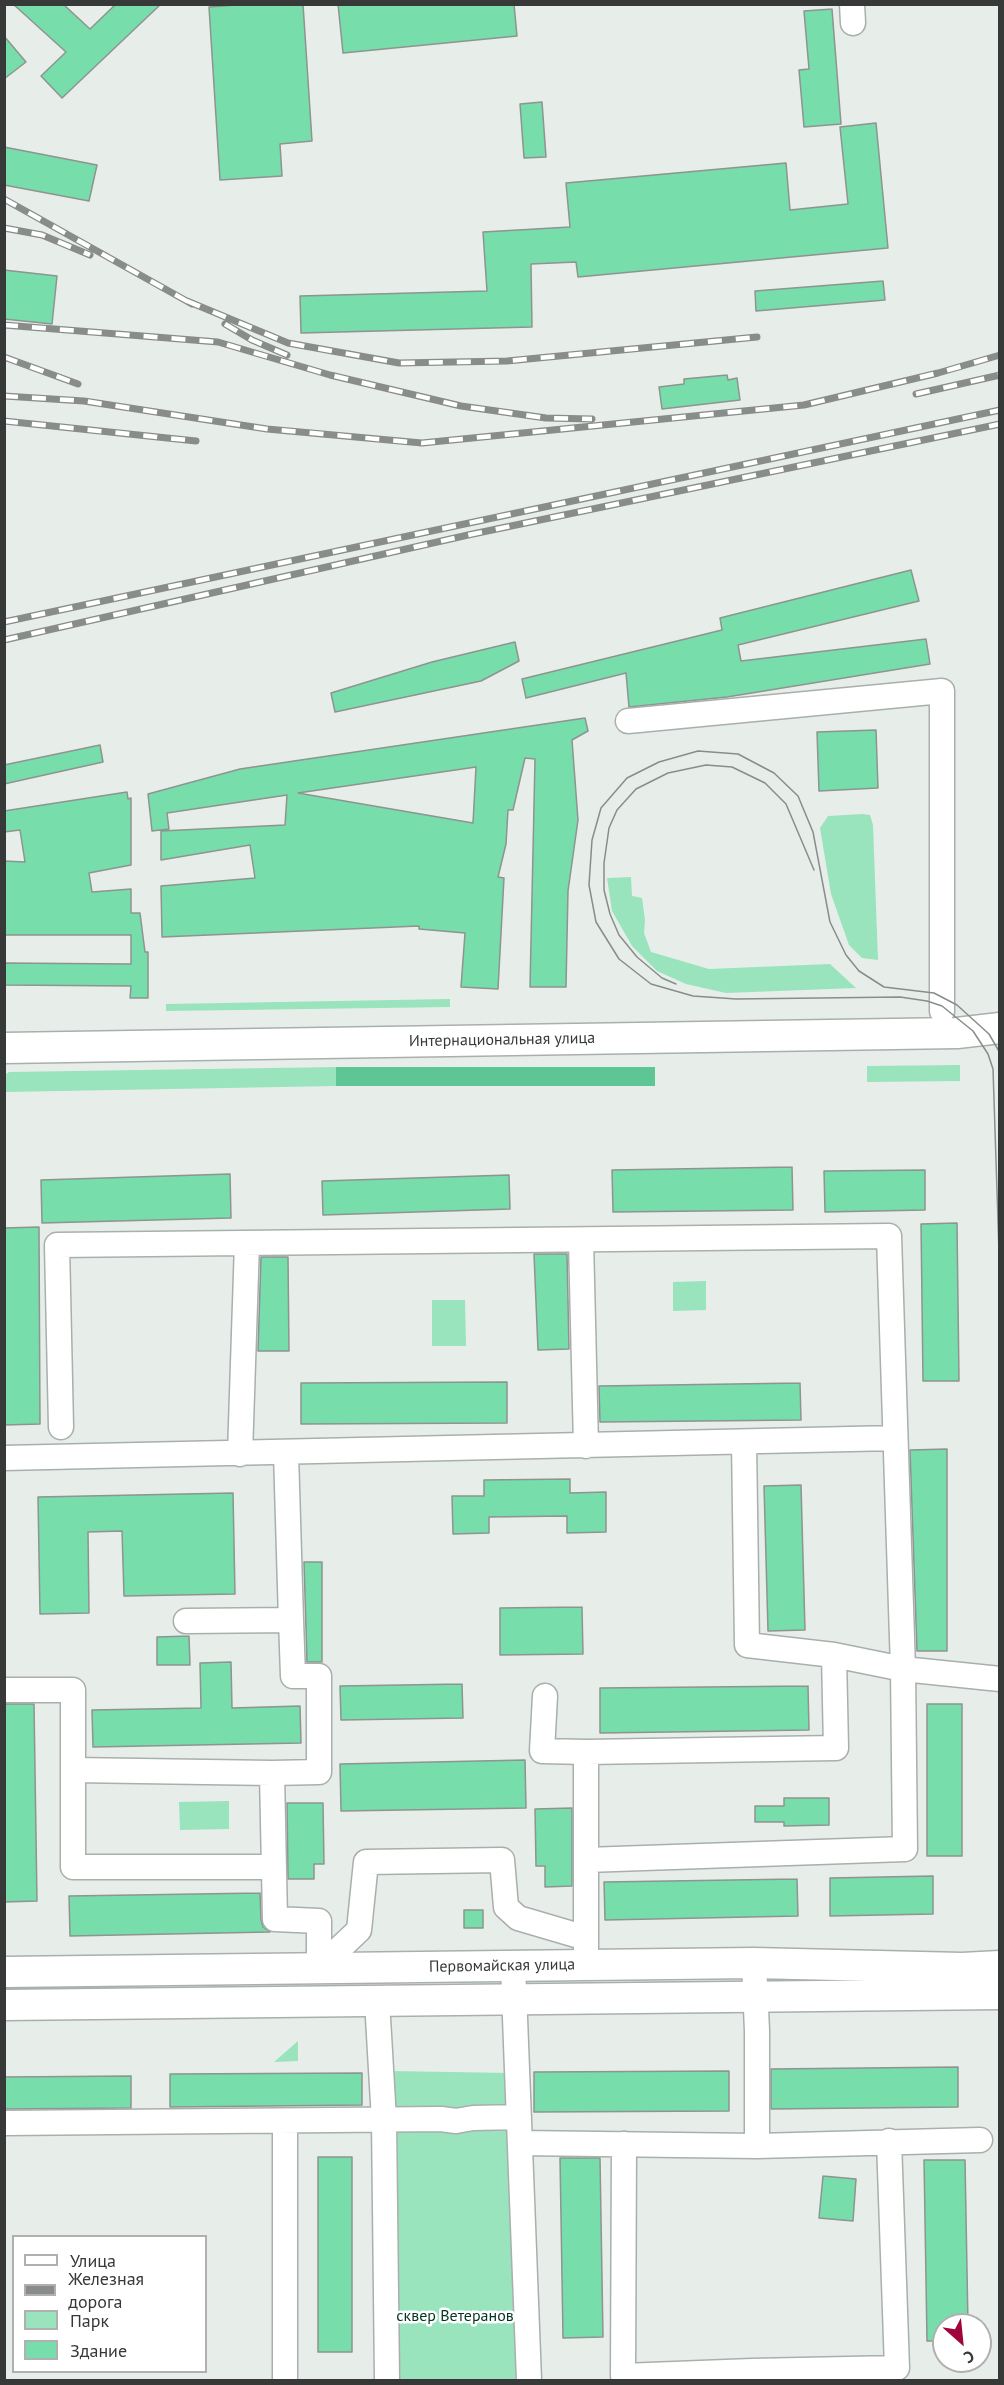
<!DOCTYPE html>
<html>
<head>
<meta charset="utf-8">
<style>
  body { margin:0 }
  #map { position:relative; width:1004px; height:2385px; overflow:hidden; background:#e7eeea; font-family:"PT Sans",sans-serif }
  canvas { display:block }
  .frame { position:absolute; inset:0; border:6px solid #363937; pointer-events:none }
  .legend { position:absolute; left:12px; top:2235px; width:195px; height:138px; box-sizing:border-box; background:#fff; border:2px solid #afb0af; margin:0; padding:8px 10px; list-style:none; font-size:18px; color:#363937 }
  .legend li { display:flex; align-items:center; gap:12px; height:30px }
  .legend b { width:30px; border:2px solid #afb0af }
  .north { position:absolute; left:932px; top:2313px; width:60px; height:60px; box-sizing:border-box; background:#fff; border:2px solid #afb0af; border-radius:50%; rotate:153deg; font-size:16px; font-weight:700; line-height:24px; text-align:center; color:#363937 }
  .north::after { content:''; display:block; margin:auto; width:21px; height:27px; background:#a1033d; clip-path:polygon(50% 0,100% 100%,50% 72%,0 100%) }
</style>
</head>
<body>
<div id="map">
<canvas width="1004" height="2385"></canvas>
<div class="frame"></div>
<ul class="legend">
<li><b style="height:8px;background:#fff"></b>Улица</li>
<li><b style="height:8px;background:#888d8a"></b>Железная дорога</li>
<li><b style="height:16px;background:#99e3bd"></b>Парк</li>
<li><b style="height:16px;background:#76ddab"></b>Здание</li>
</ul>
<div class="north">С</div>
</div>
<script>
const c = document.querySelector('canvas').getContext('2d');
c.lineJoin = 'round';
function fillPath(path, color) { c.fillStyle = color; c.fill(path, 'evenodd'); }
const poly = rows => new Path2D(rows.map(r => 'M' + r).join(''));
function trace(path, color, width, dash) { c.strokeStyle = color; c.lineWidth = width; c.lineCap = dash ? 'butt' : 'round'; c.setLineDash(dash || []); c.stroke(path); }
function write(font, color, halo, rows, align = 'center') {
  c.font = font + ' "PT Sans",sans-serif'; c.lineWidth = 5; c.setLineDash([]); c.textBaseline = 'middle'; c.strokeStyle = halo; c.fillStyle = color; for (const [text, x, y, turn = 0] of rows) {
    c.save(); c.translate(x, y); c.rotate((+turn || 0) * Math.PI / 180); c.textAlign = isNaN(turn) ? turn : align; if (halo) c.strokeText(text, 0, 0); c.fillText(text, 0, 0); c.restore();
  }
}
fillPath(poly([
  [862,814,870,815,873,825,878,960,862,958,849,945,831,894,820,828,828,816],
  [631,877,632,896,642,898,645,920,644,933,651,952,709,969,830,964,856,988,726,993,686,984,657,971,632,946,612,911,607,878],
  [450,999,450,1007,166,1011,166,1004],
  [960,1065,960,1081,867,1082,867,1066],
  [336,1067,336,1086,5,1092,5,1075,9,1072],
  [706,1281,706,1310,673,1311,673,1282],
  [432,1300,465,1300,466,1346,432,1346],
  [229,1801,229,1829,180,1830,179,1802],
  [298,2041,298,2061,274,2062],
  [389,2071,511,2073,519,2380,394,2380]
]), '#99e3bd');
fillPath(poly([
  [336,1067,655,1067,655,1086,336,1086]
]), '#5ec595');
const building = poly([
  [13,4,63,4,90,29,116,4,161,4,62,98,41,76,66,52,13,4],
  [249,4,303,4,312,141,280,144,282,176,220,180,209,7,249,4],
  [338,4,514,4,517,36,343,53,338,4],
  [832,9,841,124,804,127,799,70,809,69,804,11,832,9],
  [4,36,26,62,4,79,4,36],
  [542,102,546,157,524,158,520,104,542,102],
  [876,123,888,248,578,277,576,262,531,264,532,327,301,333,300,296,487,291,483,232,570,227,566,183,786,163,790,210,848,204,840,127,876,123],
  [4,147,97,165,89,201,4,185,4,147],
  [4,270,57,276,52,324,4,319,4,270],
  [883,281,885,300,756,311,755,291,883,281],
  [727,375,728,380,737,378,740,400,662,409,659,387,684,384,684,379,727,375],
  [911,570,919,601,738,645,741,661,926,639,930,664,727,697,629,707,626,673,526,698,522,679,722,630,720,618,911,570],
  [515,642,519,661,481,681,335,712,331,693,432,662,515,642],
  [585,718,588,731,572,740,578,820,568,891,566,987,530,987,535,759,525,758,513,810,508,810,506,844,498,877,504,878,498,989,461,987,465,933,419,929,419,926,162,937,161,886,255,878,250,845,161,860,161,831,285,825,287,795,167,813,169,829,152,831,148,794,240,769,585,718],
  [476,767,473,823,298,793,476,767],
  [876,730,878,788,819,791,817,732,876,730],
  [100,745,103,762,4,784,4,765,100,745],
  [127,792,128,799,131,798,131,865,89,873,92,892,131,889,131,913,140,913,145,952,148,952,148,998,130,998,131,986,4,985,4,963,131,964,131,935,4,935,4,861,25,862,20,830,4,832,4,811,127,792],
  [792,1167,793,1210,613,1212,612,1170,792,1167],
  [925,1170,925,1210,825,1212,824,1171,925,1170],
  [230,1174,231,1218,42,1223,41,1180,230,1174],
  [509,1175,510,1209,323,1215,322,1181,509,1175],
  [957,1223,959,1381,923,1381,921,1224,957,1223],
  [39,1227,40,1424,4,1425,4,1228,39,1227],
  [534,1254,567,1254,569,1349,538,1350,534,1254],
  [261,1257,288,1257,289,1351,258,1351,261,1257],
  [507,1382,507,1423,301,1424,301,1383,507,1382],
  [800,1383,801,1420,600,1422,599,1386,800,1383],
  [947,1449,947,1651,917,1651,910,1450,947,1449],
  [570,1479,570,1493,606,1492,606,1532,567,1533,567,1516,489,1517,489,1533,453,1534,452,1496,484,1496,484,1480,570,1479],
  [801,1485,805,1630,768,1631,764,1486,801,1485],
  [233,1493,235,1594,124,1596,122,1531,88,1532,89,1613,40,1614,38,1497,233,1493],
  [304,1562,322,1562,322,1662,307,1662,304,1562],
  [582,1607,583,1654,500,1655,500,1608,582,1607],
  [189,1636,190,1665,157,1665,157,1637,189,1636],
  [231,1662,232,1708,300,1706,301,1743,93,1747,92,1710,201,1708,200,1663,231,1662],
  [462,1684,463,1718,341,1720,340,1686,462,1684],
  [808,1686,809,1730,600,1733,600,1688,808,1686],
  [4,1704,34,1704,37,1901,4,1902,4,1704],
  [927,1704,962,1704,962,1856,927,1856,927,1704],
  [525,1760,526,1808,341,1811,340,1764,525,1760],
  [784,1798,829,1798,829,1825,784,1826,784,1822,755,1822,755,1806,784,1806,784,1798],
  [287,1803,323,1803,324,1864,314,1864,314,1879,288,1879,287,1803],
  [572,1808,572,1886,545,1887,545,1866,536,1866,535,1809,572,1808],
  [933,1876,933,1914,830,1916,830,1878,933,1876],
  [797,1879,798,1916,605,1920,604,1882,797,1879],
  [260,1893,261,1920,263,1927,270,1932,70,1936,69,1896,260,1893],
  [464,1910,483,1910,483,1928,464,1928,464,1910],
  [958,2067,958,2107,771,2109,771,2069,958,2067],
  [729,2071,729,2111,534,2112,534,2072,729,2071],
  [362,2073,362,2105,170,2107,170,2074,362,2073],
  [131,2076,131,2108,4,2109,4,2077,131,2076],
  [318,2157,352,2157,352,2352,318,2352,318,2157],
  [560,2158,600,2158,603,2337,563,2338,560,2158],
  [924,2160,965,2160,968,2325,944,2325,944,2341,927,2341,924,2160],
  [823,2176,856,2179,853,2221,819,2218,823,2176]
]);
fillPath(building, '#76ddab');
trace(building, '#8e9490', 1.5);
const minor = poly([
  [852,4,853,23],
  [628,721,942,691,942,1011],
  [581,1240,586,1446],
  [61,1427,57,1245,889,1236,903,1669,905,1849,586,1860],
  [744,1442,747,1645,834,1655],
  [286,1453,291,1620],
  [240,1454,247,1243],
  [4,1458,895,1438],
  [186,1621,291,1620,293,1676,319,1676,319,1772,272,1773,275,1919,319,1921,319,1968],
  [4,1690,73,1690,73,1867,273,1867],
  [545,1696,542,1751,586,1752],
  [73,1770,272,1773],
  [754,1963,757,2031,757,2146,980,2140],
  [586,1965,586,1752,836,1748,834,1655,903,1669,1000,1679],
  [513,1966,529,2380],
  [319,1968,359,1930,366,1862,502,1860,506,1907,518,1918,586,1938],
  [377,2001,384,2120,387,2380],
  [4,2123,441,2119,456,2121,473,2118,519,2117],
  [520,2143,757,2146],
  [624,2144,623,2376,752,2371],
  [285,2380,285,2121],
  [752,2380,752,2371,897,2368,889,2141]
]);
const major = poly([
  [4,1048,957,1033,1000,1028],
  [4,1972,754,1963,962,1968,1000,1966],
  [4,2005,1000,1994]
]);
trace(minor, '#a9afac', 27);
trace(major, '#a9afac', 33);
trace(minor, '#fff', 24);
trace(major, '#fff', 30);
trace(poly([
  [676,984,662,978,637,957,619,935,610,914,604,890,604,863,609,828,617,810,636,789,668,773,706,765,732,767,765,783,786,804,814,870],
  [1000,1053,989,1034,957,1005,934,993,884,987,859,971,846,955,830,922,813,832,798,796,774,773,738,754,698,751,659,762,627,778,601,808,592,840,589,885,596,922,619,959,651,984,693,996,736,999,900,997,927,1001,942,1006,973,1031,988,1054,993,1069,1000,1282],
  [1000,1288,1000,1432]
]), '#888d8a', 1.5);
const rail = poly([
  [4,199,192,304],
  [4,228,42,235,90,255],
  [187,301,288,343,399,363,507,361,757,337],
  [225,324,252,340,287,355],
  [4,325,218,342,330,375,461,406,546,418,592,419],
  [4,357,78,384],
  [916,394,1000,375],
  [4,396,84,401,267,429,422,443,804,405,938,373,1000,355],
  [4,421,196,441],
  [4,622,1000,410],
  [4,640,468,535,1000,424]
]);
trace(rail, '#888d8a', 7);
trace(rail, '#fff', 4.5, [14]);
write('16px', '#363937', '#fff', [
  ["Интернациональная улица",502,1040,-1],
  ["Первомайская улица",502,1966,-1]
]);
write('16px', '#043321', '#fff', [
  ["сквер Ветеранов",455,2316]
]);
</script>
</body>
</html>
